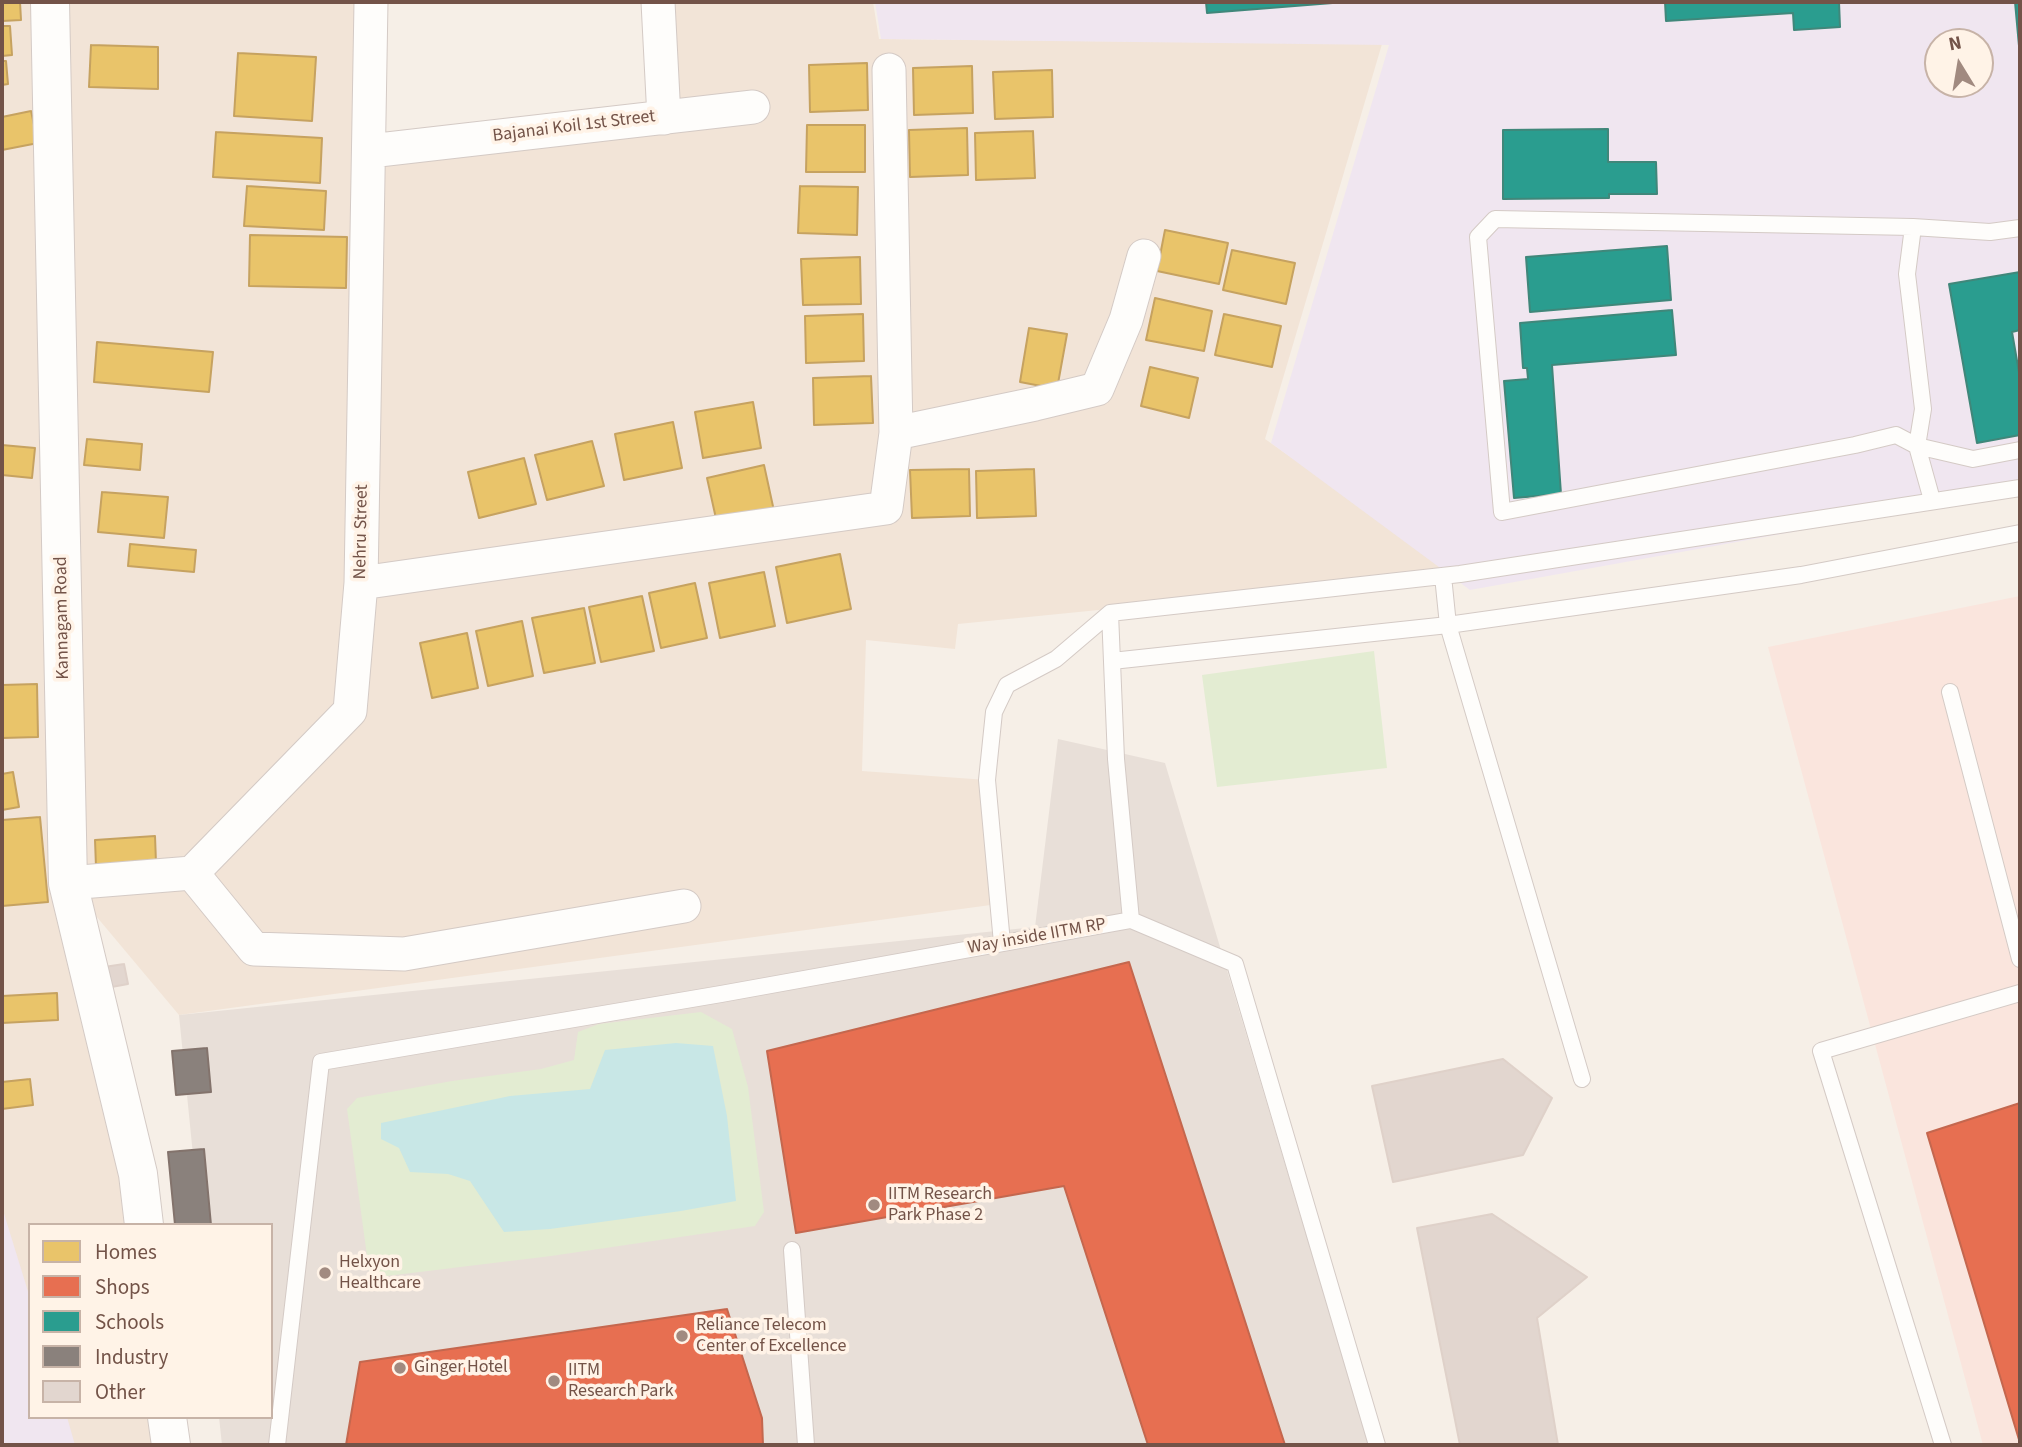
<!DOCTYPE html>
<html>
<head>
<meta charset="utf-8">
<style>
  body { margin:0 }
  #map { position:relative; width:2022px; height:1447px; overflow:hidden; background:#f6efe7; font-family:"Source Sans 3",sans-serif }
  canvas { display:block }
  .frame { position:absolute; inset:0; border:4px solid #735348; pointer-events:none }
  .legend { position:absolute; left:28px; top:1223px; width:245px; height:196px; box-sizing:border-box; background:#fff3e7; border:2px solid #c7b3a7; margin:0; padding:9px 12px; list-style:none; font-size:21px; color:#735348 }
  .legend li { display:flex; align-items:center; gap:14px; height:35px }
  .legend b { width:35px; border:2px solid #c7b3a7 }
  .north { position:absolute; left:1924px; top:28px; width:70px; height:70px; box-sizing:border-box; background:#fff3e7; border:2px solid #c7b3a7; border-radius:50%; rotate:349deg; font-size:19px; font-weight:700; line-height:28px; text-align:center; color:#735348 }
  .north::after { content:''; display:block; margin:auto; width:24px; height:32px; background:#a18a80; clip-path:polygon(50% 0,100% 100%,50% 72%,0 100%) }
</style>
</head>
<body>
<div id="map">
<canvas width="2022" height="1447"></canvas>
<div class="frame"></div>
<ul class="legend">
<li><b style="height:19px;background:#e9c46a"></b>Homes</li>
<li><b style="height:19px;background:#e76f51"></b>Shops</li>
<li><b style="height:19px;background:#2a9d8f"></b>Schools</li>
<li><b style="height:19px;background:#8a817c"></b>Industry</li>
<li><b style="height:19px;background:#e2d6cf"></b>Other</li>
</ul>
<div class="north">N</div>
</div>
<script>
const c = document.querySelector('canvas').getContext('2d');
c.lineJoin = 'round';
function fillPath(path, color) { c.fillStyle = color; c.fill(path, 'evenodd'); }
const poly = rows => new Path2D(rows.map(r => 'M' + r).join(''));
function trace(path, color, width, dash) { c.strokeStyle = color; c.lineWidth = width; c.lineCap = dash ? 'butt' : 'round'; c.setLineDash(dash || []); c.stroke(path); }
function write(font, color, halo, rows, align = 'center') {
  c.font = font + ' "Source Sans 3",sans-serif'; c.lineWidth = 7; c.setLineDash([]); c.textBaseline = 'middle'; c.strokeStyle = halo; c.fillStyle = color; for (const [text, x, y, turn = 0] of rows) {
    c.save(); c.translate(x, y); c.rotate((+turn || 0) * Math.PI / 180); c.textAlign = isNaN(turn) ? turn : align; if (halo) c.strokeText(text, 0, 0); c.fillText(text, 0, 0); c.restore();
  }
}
fillPath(poly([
  [2,2,373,2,370,151,664,117,658,2,873,2,879,39,1382,44,1265,439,1460,574,958,624,955,649,866,640,862,771,987,780,998,904,179,1015,70,885,144,1225,30,1225,30,1304,2,1210],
  [63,1417,167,1417,171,1445,72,1445]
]), '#f2e4d7');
fillPath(poly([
  [2020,596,2020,1445,1983,1445,1768,647]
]), '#fae5dd');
fillPath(poly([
  [1058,739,1165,763,1369,1445,222,1445,219,1417,271,1417,271,1225,200,1225,179,1015,1035,927]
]), '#e8dfd8');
fillPath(poly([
  [875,2,2020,2,2020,491,1470,590,1271,443,1389,45,881,39],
  [1938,42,1980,42,1980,84,1938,84],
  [2,1207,30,1298,30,1417,67,1417,75,1445,2,1445]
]), '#f0e6f0');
fillPath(poly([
  [1374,651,1387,768,1217,787,1202,675],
  [701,1012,732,1029,748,1087,764,1212,755,1226,551,1256,370,1278,347,1109,357,1098,452,1081,541,1069,574,1060,578,1032,599,1024]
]), '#e3ecd2');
fillPath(poly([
  [676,1043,713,1046,727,1116,736,1201,681,1211,550,1229,504,1232,470,1181,448,1174,410,1172,399,1148,381,1139,381,1123,510,1096,590,1089,605,1050]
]), '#c8e7e6');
const homes = poly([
  [2,2,20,2,21,20,2,21,2,2],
  [2,26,10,26,12,55,2,56,2,26],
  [91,45,158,47,158,89,89,87,91,45],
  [238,53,316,57,312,121,234,116,238,53],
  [2,61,6,61,8,84,2,85,2,61],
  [867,63,868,110,810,112,809,65,867,63],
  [972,66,973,113,914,115,913,68,972,66],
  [1052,70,1053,117,995,119,993,72,1052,70],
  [31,111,38,143,2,150,2,117,31,111],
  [807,125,865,125,865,172,806,172,807,125],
  [967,128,968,175,910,177,909,130,967,128],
  [1033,131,1035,178,976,180,975,133,1033,131],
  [216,132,322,138,320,183,213,177,216,132],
  [247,186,326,191,324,230,244,226,247,186],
  [800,186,858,187,857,235,798,233,800,186],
  [1165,230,1228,243,1219,284,1157,271,1165,230],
  [250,235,347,237,346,288,249,286,250,235],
  [1232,250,1295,263,1286,304,1223,290,1232,250],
  [860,257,861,304,803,305,801,259,860,257],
  [1155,298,1212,311,1204,351,1146,340,1155,298],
  [863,314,864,361,806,363,805,316,863,314],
  [1224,314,1281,326,1272,367,1215,355,1224,314],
  [1029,328,1067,334,1057,389,1020,382,1029,328],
  [97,342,213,352,209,392,94,382,97,342],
  [1150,367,1198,378,1189,418,1141,406,1150,367],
  [871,376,873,423,814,425,813,378,871,376],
  [753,402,761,448,703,458,695,412,753,402],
  [673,422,682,468,624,480,615,434,673,422],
  [87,439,142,444,140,470,84,465,87,439],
  [592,441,604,486,547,500,535,455,592,441],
  [2,445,35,448,32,478,2,475,2,445],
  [524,458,536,504,479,518,468,472,524,458],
  [764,465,774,511,717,523,707,478,764,465],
  [969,469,970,516,912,518,910,470,969,469],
  [1034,469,1036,516,977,518,976,471,1034,469],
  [102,492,168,497,164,538,98,532,102,492],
  [130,544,196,550,194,572,128,566,130,544],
  [840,554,851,609,787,623,776,567,840,554],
  [764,572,775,626,720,638,709,583,764,572],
  [695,583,707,638,661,648,649,593,695,583],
  [642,596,654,651,601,662,589,607,642,596],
  [584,608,595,663,544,673,532,618,584,608],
  [522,621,533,676,488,686,476,631,522,621],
  [467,633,478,688,432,698,420,643,467,633],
  [37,684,38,737,2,738,2,685,37,684],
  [13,772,19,807,2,810,2,774,13,772],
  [40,817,48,902,2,906,2,820,40,817],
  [155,836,156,863,96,867,95,840,155,836],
  [57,993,58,1020,2,1023,2,996,57,993],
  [30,1079,33,1105,2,1109,2,1082,30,1079]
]);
fillPath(homes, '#e9c46a');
trace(homes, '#c6a260', 2);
const shops = poly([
  [1129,962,1285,1445,1148,1445,1064,1186,796,1233,767,1051,1129,962],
  [2020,1103,2020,1443,1927,1133,2020,1103],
  [727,1309,762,1418,763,1445,346,1445,360,1362,727,1309]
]);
fillPath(shops, '#e76f51');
trace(shops, '#c4674e', 2);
const schools = poly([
  [1206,2,1345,2,1207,13,1206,2],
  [1665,2,1839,2,1840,27,1794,30,1793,13,1666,21,1665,2],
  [2015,2,2020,2,2020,57,2015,2],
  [1608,129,1608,162,1656,162,1657,194,1609,194,1609,198,1503,199,1503,130,1608,129],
  [1667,246,1671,300,1530,312,1526,257,1667,246],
  [2020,272,2020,435,1977,443,1949,284,2020,272],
  [1672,310,1676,355,1552,365,1561,494,1514,498,1504,381,1528,379,1527,368,1523,368,1520,323,1672,310],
  [2020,330,2020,378,2012,332,2020,330]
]);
fillPath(schools, '#2a9d8f');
trace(schools, '#40877a', 2);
const industry = poly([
  [207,1048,211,1092,176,1095,172,1051,207,1048],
  [204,1149,211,1225,175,1225,168,1152,204,1149]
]);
fillPath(industry, '#8a817c');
trace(industry, '#83736c', 2);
const building = poly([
  [124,964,128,984,95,990,91,969,124,964],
  [1503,1059,1552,1098,1523,1155,1393,1182,1372,1086,1503,1059],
  [1492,1214,1587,1277,1537,1318,1558,1445,1460,1445,1417,1228,1492,1214]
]);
fillPath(building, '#e2d6cf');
trace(building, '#dfd1c9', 2);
const service = poly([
  [1913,227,1495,219,1478,237,1502,512,1855,445,1896,435,1917,446,1973,459,2020,450],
  [1932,500,1917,446,1923,409,1907,274,1913,227,1990,232,2020,228],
  [1443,576,1448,625,1582,1079],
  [1112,661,1448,625,1801,575,2020,533],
  [1950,692,2020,959],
  [1131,920,1235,964,1377,1445],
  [1002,943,987,780,994,712,1007,685,1056,659,1110,613,1460,574,2020,488],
  [792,1250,806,1445],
  [277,1445,321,1062,721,994,1131,920,1116,759,1110,613],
  [1943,1445,1821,1051,2020,993]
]);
const minor = poly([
  [658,2,664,118],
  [370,151,753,107],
  [896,433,1035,404,1097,389,1126,320,1144,256],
  [361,583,886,508,896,433,889,70],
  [192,873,254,949,404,954,684,906],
  [68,883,192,873,350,711,361,583,371,2]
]);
const tertiary = poly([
  [50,2,68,883,138,1174,144,1225],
  [167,1417,171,1445]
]);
trace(service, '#d4cac5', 18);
trace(minor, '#d4cac5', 35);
trace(tertiary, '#d4cac5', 40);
trace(service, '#fefdfb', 16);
trace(minor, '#fefdfb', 33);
trace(tertiary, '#fefdfb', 38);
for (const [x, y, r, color] of [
  [874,1205,7,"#a18a80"],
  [325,1273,7,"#a18a80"],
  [682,1336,7,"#a18a80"],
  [400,1368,7,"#a18a80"],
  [554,1381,7,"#a18a80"]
]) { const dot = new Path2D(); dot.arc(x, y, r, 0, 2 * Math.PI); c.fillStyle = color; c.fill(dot); trace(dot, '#fff3e7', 2.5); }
write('18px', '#735348', '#fff3e7', [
  ["Bajanai Koil 1st Street",574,127,-7],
  ["Nehru Street",362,532,-89],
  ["Kannagam Road",63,618,-91],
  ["Way inside IITM RP",1037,937,-10]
]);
write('18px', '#735348', '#fff3e7', [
  ["IITM Research",888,1195],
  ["Park Phase 2",888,1216],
  ["Helxyon",339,1263],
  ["Healthcare",339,1284],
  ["Reliance Telecom",696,1326],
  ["Center of Excellence",696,1347],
  ["Ginger Hotel",414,1368],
  ["IITM",568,1371],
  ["Research Park",568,1392]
], 'left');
</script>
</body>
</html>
